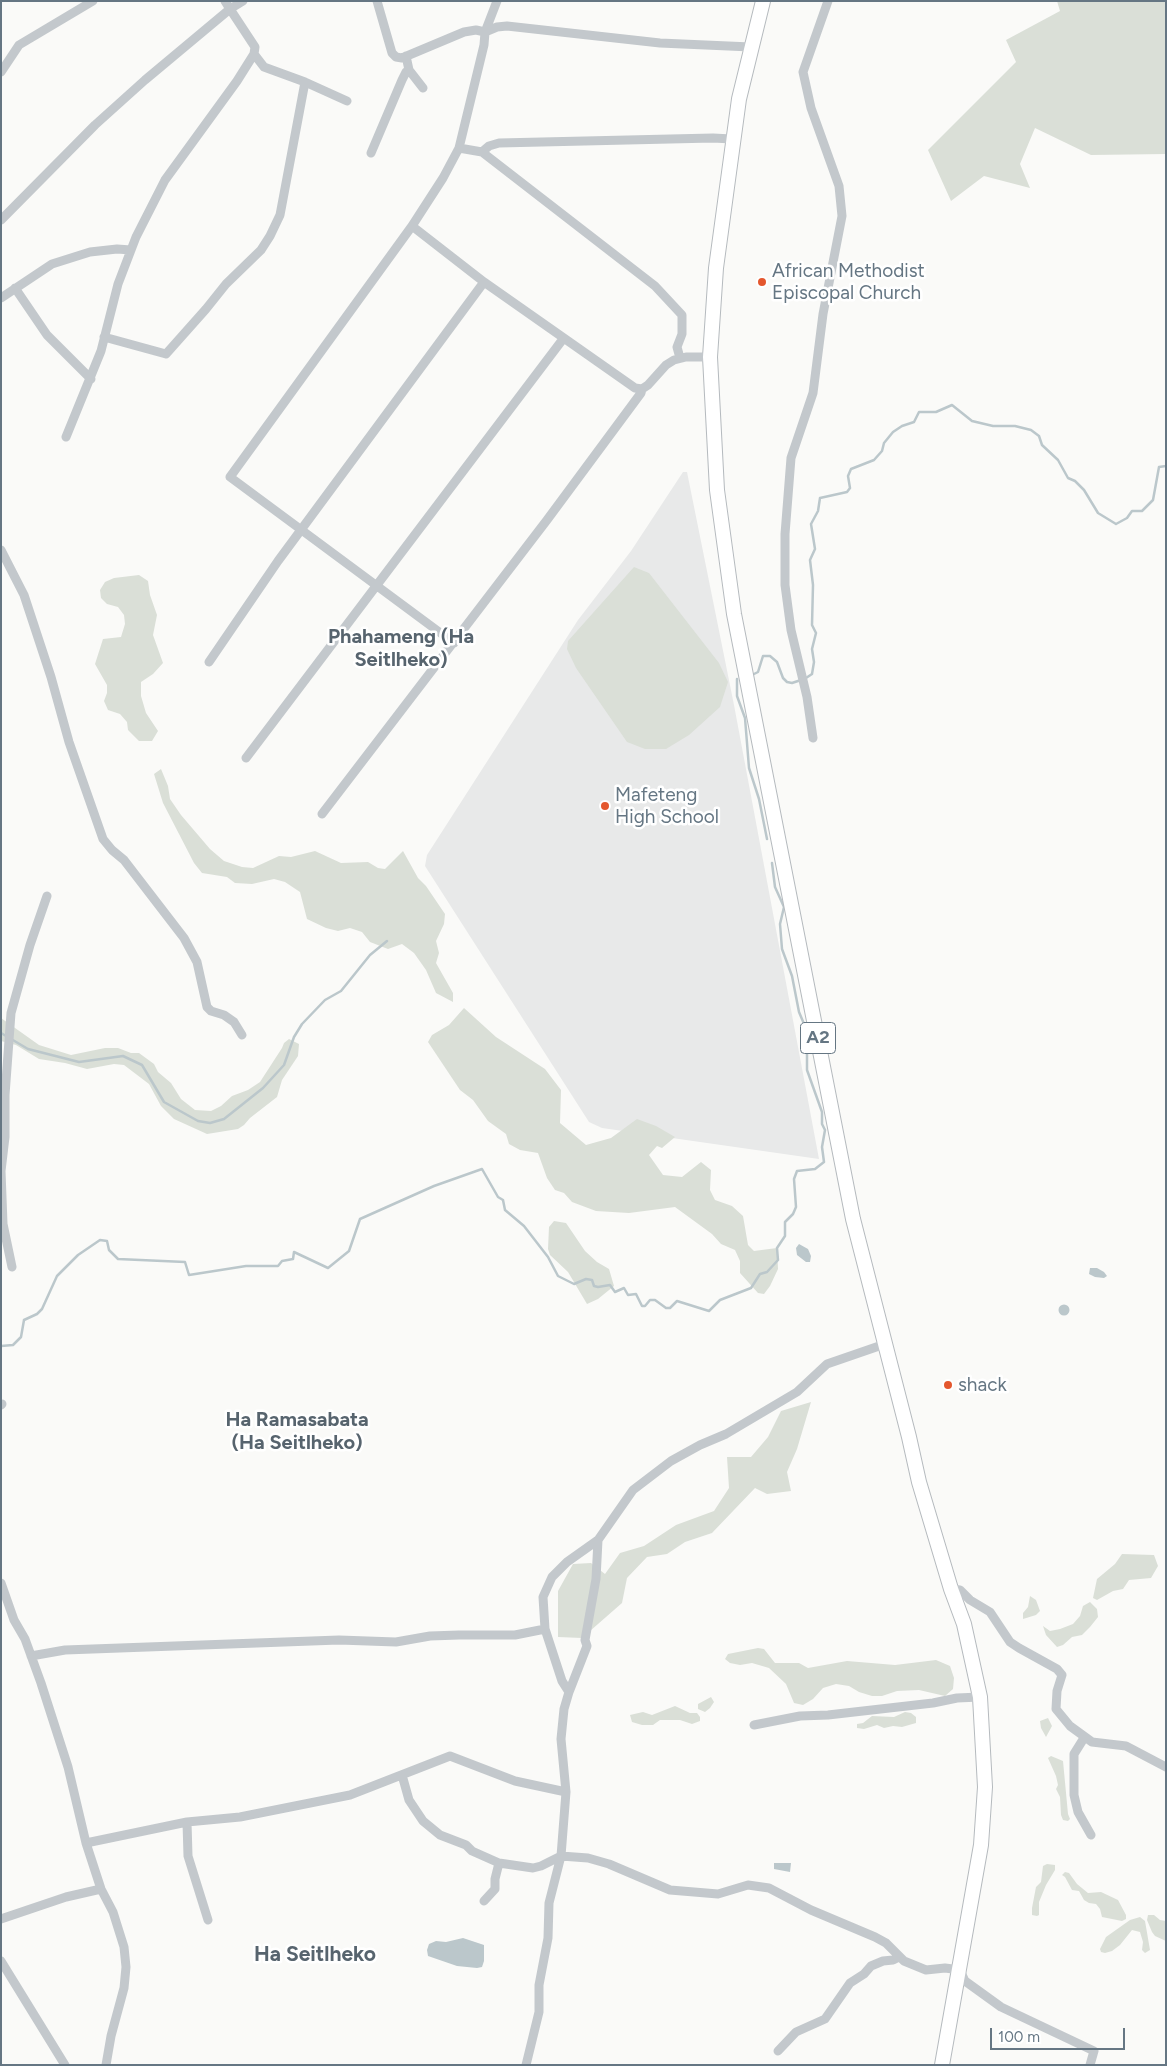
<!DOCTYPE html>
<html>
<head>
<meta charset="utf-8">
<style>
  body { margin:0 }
  #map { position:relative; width:1167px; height:2066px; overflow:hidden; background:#fafaf8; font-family:Figtree,sans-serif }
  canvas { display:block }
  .frame { position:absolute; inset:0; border:2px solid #657683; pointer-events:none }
  .scale { position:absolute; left:990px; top:2028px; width:135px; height:22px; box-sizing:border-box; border:2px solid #657683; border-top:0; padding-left:6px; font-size:15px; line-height:18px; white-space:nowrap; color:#657683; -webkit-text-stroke:4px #fff; paint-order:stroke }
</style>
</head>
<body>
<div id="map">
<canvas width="1167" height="2066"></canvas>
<div class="frame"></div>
<div class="scale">100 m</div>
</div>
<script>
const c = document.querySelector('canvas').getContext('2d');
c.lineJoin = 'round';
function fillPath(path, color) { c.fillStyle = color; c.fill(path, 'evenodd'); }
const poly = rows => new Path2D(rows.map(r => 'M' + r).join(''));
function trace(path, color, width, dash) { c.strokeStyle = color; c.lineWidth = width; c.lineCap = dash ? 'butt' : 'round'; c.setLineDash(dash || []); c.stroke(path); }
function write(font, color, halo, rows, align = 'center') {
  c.font = font + ' Figtree,sans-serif'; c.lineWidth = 5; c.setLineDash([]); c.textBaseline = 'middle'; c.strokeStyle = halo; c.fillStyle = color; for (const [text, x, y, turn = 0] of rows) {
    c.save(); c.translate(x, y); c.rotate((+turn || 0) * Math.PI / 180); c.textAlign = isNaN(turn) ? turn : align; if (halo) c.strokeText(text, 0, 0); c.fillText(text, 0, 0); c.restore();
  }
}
fillPath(poly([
  [683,472,687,472,734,705,819,1159,602,1128,589,1122,425,866,427,855,578,620,631,551]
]), '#e8e9e9');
fillPath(poly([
  [1057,1,1166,1,1166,154,1091,155,1035,128,1020,164,1030,188,984,176,951,201,928,150,1016,62,1006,40,1060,11],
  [634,567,649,573,719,663,728,682,720,707,689,735,666,749,645,749,627,742,576,668,567,649,568,641],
  [139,575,148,581,150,595,157,615,153,635,163,663,153,674,141,682,141,696,146,713,158,731,152,741,139,741,128,730,127,722,120,714,108,710,104,701,107,693,107,685,95,664,103,639,121,637,125,624,124,615,118,607,107,604,101,598,100,590,105,582,114,578],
  [161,769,168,786,170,799,181,815,210,849,224,861,242,867,253,868,279,856,291,857,315,851,341,863,368,862,378,868,385,869,403,851,418,878,426,886,445,914,444,924,436,941,439,953,436,963,453,993,453,1002,436,993,426,970,414,953,402,944,388,949,370,942,362,932,350,928,338,931,326,928,307,919,300,892,285,882,274,879,252,884,235,883,227,877,202,873,194,863,163,803,154,774],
  [464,1008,496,1037,545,1069,561,1090,560,1123,586,1145,611,1138,637,1119,656,1126,675,1137,662,1148,657,1146,649,1155,663,1175,682,1177,701,1162,711,1170,710,1190,715,1200,732,1206,743,1216,748,1245,754,1251,777,1248,778,1269,770,1286,764,1294,758,1293,740,1273,740,1261,735,1250,721,1244,712,1234,675,1207,629,1213,596,1211,572,1202,564,1193,555,1190,547,1178,538,1153,520,1150,509,1144,506,1134,488,1121,473,1100,460,1090,428,1042,432,1035,449,1025],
  [1,1018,39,1045,71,1055,105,1048,118,1048,131,1053,139,1053,154,1064,158,1072,171,1083,181,1099,195,1110,211,1111,221,1106,232,1096,248,1090,260,1082,282,1048,284,1043,289,1039,299,1044,298,1056,282,1080,277,1097,250,1118,244,1125,238,1129,207,1134,174,1119,161,1106,149,1084,124,1065,114,1064,87,1069,65,1063,39,1059,16,1045,1,1041],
  [554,1221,566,1223,585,1251,597,1262,609,1269,614,1286,598,1299,587,1304,568,1272,550,1255,548,1249,549,1227],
  [811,1402,797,1449,787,1472,791,1491,767,1494,755,1488,712,1533,685,1542,667,1554,647,1557,627,1578,622,1603,582,1638,558,1637,558,1591,573,1564,591,1563,605,1574,620,1553,644,1546,676,1525,714,1511,729,1488,727,1457,751,1457,768,1437,781,1411],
  [1122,1554,1154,1555,1158,1566,1151,1578,1129,1580,1123,1589,1113,1591,1097,1600,1093,1598,1097,1579,1115,1564],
  [1030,1596,1036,1600,1040,1611,1036,1615,1023,1619,1023,1613,1028,1607],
  [1090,1602,1097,1609,1098,1617,1090,1627,1082,1635,1072,1637,1063,1645,1057,1647,1046,1635,1043,1626,1050,1631,1060,1629,1073,1624,1080,1616,1083,1606],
  [758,1648,764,1649,775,1663,799,1663,808,1668,847,1661,895,1665,936,1660,950,1666,954,1678,953,1689,945,1696,919,1690,897,1691,882,1696,872,1696,859,1692,849,1686,836,1684,823,1688,813,1699,803,1705,794,1703,786,1684,769,1668,752,1663,740,1665,730,1663,725,1659,728,1654],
  [711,1697,714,1702,710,1708,705,1712,698,1709,698,1704],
  [675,1706,690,1713,697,1713,700,1717,700,1721,692,1724,680,1720,660,1720,653,1725,642,1725,632,1722,630,1715,643,1712,652,1715],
  [905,1712,911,1713,916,1717,916,1723,902,1727,893,1726,884,1728,877,1725,864,1729,857,1728,857,1724,863,1723,872,1716,894,1717],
  [1048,1718,1052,1726,1046,1737,1041,1728,1040,1721],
  [1051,1756,1063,1761,1068,1814,1070,1819,1068,1821,1063,1820,1061,1815,1060,1797,1056,1789,1058,1785,1056,1776,1048,1758],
  [1047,1864,1055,1865,1055,1870,1046,1885,1039,1902,1039,1915,1037,1916,1032,1915,1032,1908,1036,1887,1041,1882,1043,1866],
  [1065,1872,1069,1873,1077,1884,1088,1893,1101,1892,1118,1900,1126,1915,1126,1919,1122,1921,1102,1917,1100,1909,1096,1904,1089,1903,1084,1900,1079,1891,1072,1890,1065,1877,1062,1875],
  [1148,1915,1154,1915,1160,1920,1166,1921,1166,1941,1155,1936,1152,1932,1147,1920],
  [1140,1917,1145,1921,1150,1950,1145,1953,1142,1950,1143,1942,1140,1932,1132,1930,1120,1945,1112,1951,1105,1953,1101,1952,1100,1949,1106,1937,1130,1920]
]), '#dadfd7');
fillPath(poly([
  [799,1244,808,1249,811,1256,810,1262,806,1262,797,1255,796,1248],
  [1090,1268,1097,1268,1104,1272,1107,1276,1104,1278,1095,1277,1089,1274],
  '1058.5 1310a5.5 5.5 0 1 1 11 0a5.5 5.5 0 1 1-11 0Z',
  [774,1863,791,1863,790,1872,774,1869],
  [463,1938,484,1945,484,1961,482,1967,477,1968,457,1966,428,1956,427,1950,429,1944,436,1941,446,1942]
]), '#bbc7cb');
trace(poly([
  [754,674,758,672,763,656,770,656,777,662,783,678,787,682,792,683,801,680],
  [806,678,812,674,814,662,812,649,816,633,812,625,813,585,810,560,815,549,811,524,818,511,820,498,847,492,850,488,848,476,851,469,874,460,882,451,884,443,893,432,902,426,914,422,919,412,936,412,952,405,972,421,993,426,1015,426,1031,430,1039,436,1042,445,1058,460,1068,478,1075,481,1084,490,1098,513,1116,524,1127,518,1132,511,1142,511,1153,500,1159,467,1166,466],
  [737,679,737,696,745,718,749,768,759,799,767,839],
  [1,1033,28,1049,79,1062,123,1056,142,1065,164,1102,198,1121,210,1123,224,1119,263,1088,284,1065,294,1037,302,1024,325,1000,341,991,370,955,387,941],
  [1,1346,13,1345,21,1337,24,1320,37,1314,42,1309,57,1276,78,1255,100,1240,107,1241,109,1250,118,1259,185,1262,189,1275,246,1266,278,1266,282,1261,293,1259,294,1252,328,1268,349,1251,360,1219,434,1186,482,1169,498,1197,503,1200,505,1210,524,1226,548,1257,558,1276,574,1284,586,1279,592,1280,594,1286,598,1287,610,1285,615,1292,624,1288,628,1295,636,1294,642,1306,645,1306,650,1300,655,1300,666,1308,670,1308,677,1301,709,1311,720,1300,751,1288,760,1274,767,1272,778,1260,777,1248,785,1236,785,1222,793,1214,796,1207,794,1179,797,1171,815,1169,824,1162,822,1147,825,1130,822,1124,822,1112,807,1070,807,1031,799,1012,792,976,782,949,780,924,784,907,775,887,772,863]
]), '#bbc7cb', 2.5);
const primary = poly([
  [763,1,739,99,716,268,710,357,717,490,734,614,853,1219,909,1437,919,1482,951,1589,964,1624,980,1697,985,1787,981,1845,942,2065]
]);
trace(primary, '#b5babe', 16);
trace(poly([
  [225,1,230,9,243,1],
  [377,1,392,53,396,57,402,58,464,32,476,30,485,32,484,45,459,148,443,178,412,226,484,282,635,388,642,389,648,385,666,365,674,360,686,357,710,357],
  [485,32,497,27,507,26,660,43,751,47],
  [485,32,497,1],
  [406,56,409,70,423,88],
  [1,72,19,45,93,1],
  [305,82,347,101],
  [459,148,482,152,655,286,682,315,682,334,677,347,680,358],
  [482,152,489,146,499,143,713,138,732,139],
  [371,153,402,80,406,72,409,70],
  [1,220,95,125,145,80,230,9,255,47,254,54,237,81,165,180,136,237,118,284,101,351,66,437],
  [412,226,230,477,454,643],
  [15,288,47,335,91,379],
  [1,298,52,264,90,252,117,249,131,250],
  [104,337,166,354,206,309,226,284,261,250,270,236,280,215,305,82,264,67,254,54],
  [1,550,24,595,51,677,69,742,103,839,112,850,124,860,184,938,197,962,207,1007,211,1011,224,1015,234,1022,242,1035],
  [209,662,278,561,484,282],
  [813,738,807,697,791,630,785,585,785,534,791,458,813,393,823,314,842,216,839,186,811,108,803,72,828,1],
  [246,758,563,339],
  [322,814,547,520,641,393,642,389],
  [12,1267,3,1224,1,1171,5,1137,5,1095,11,1013,30,945,47,896],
  [1,1405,2,1404],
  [1,1583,14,1620,25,1639,41,1683,68,1767,86,1843,187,1822,240,1817,350,1795,450,1756,515,1781,566,1792],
  [951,1589,960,1590,970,1600,990,1612,1010,1642,1019,1648,1057,1669,1062,1675,1057,1691,1056,1709,1070,1726,1092,1742,1126,1746,1166,1767],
  [31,1656,65,1650,339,1640,396,1642,430,1636,459,1635,515,1635,545,1629,543,1597,552,1577,567,1562,598,1540],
  [569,1692,587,1646,585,1640,596,1579,598,1540,633,1490,671,1461,700,1445,726,1434,797,1392,827,1364,885,1344],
  [754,1725,800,1716,828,1715,933,1703,957,1698,980,1697],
  [1084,1738,1074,1754,1074,1795,1078,1812,1091,1835],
  [402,1775,409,1800,423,1821,440,1835,466,1845,472,1851,499,1863,533,1868,541,1866,561,1856,588,1858,609,1864,670,1890,718,1894,748,1885,769,1888,811,1910,875,1937,886,1943,904,1961,926,1970,945,1968,960,1970,965,1981,1001,2007,1094,2051,1090,2065],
  [187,1822,188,1856,208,1920],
  [86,1843,101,1889,113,1912,124,1947,126,1967,124,1988,111,2036,106,2065],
  [484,1901,495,1889,495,1879,499,1863],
  [1,1919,66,1897,101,1889],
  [1,1961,65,2065],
  [778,2051,796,2032,825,2019,850,1983,864,1974,871,1966,883,1961,893,1960,899,1957],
  [526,2065,539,2012,539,1985,548,1938,549,1903,561,1856,566,1792,561,1739,564,1709,569,1692,562,1681,545,1629]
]), '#c3c8cc', 9);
trace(primary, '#fff', 14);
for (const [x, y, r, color] of [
  [762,282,5,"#e4572e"],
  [605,806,5,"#e4572e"],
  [948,1385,5,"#e4572e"]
]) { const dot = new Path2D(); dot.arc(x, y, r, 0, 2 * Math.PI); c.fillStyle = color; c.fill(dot); trace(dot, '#fff', 2); }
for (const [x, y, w] of [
  [818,1038,35]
]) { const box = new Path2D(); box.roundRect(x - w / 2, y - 15.5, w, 31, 4); c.fillStyle = '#fff'; c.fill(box); trace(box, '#657683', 1); }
write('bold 18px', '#657683', null, [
  ["A2",818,1038]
]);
write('19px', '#657683', '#fff', [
  ["African Methodist",772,271],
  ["Episcopal Church",772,293],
  ["Mafeteng",615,795],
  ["High School",615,817],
  ["shack",958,1385]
], 'left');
write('bold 20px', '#57646e', '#fff', [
  ["Phahameng (Ha",401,637],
  ["Seitlheko)",401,660],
  ["Ha Ramasabata",297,1420],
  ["(Ha Seitlheko)",297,1443]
]);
write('bold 21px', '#57646e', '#fff', [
  ["Ha Seitlheko",315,1955]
]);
</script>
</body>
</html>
